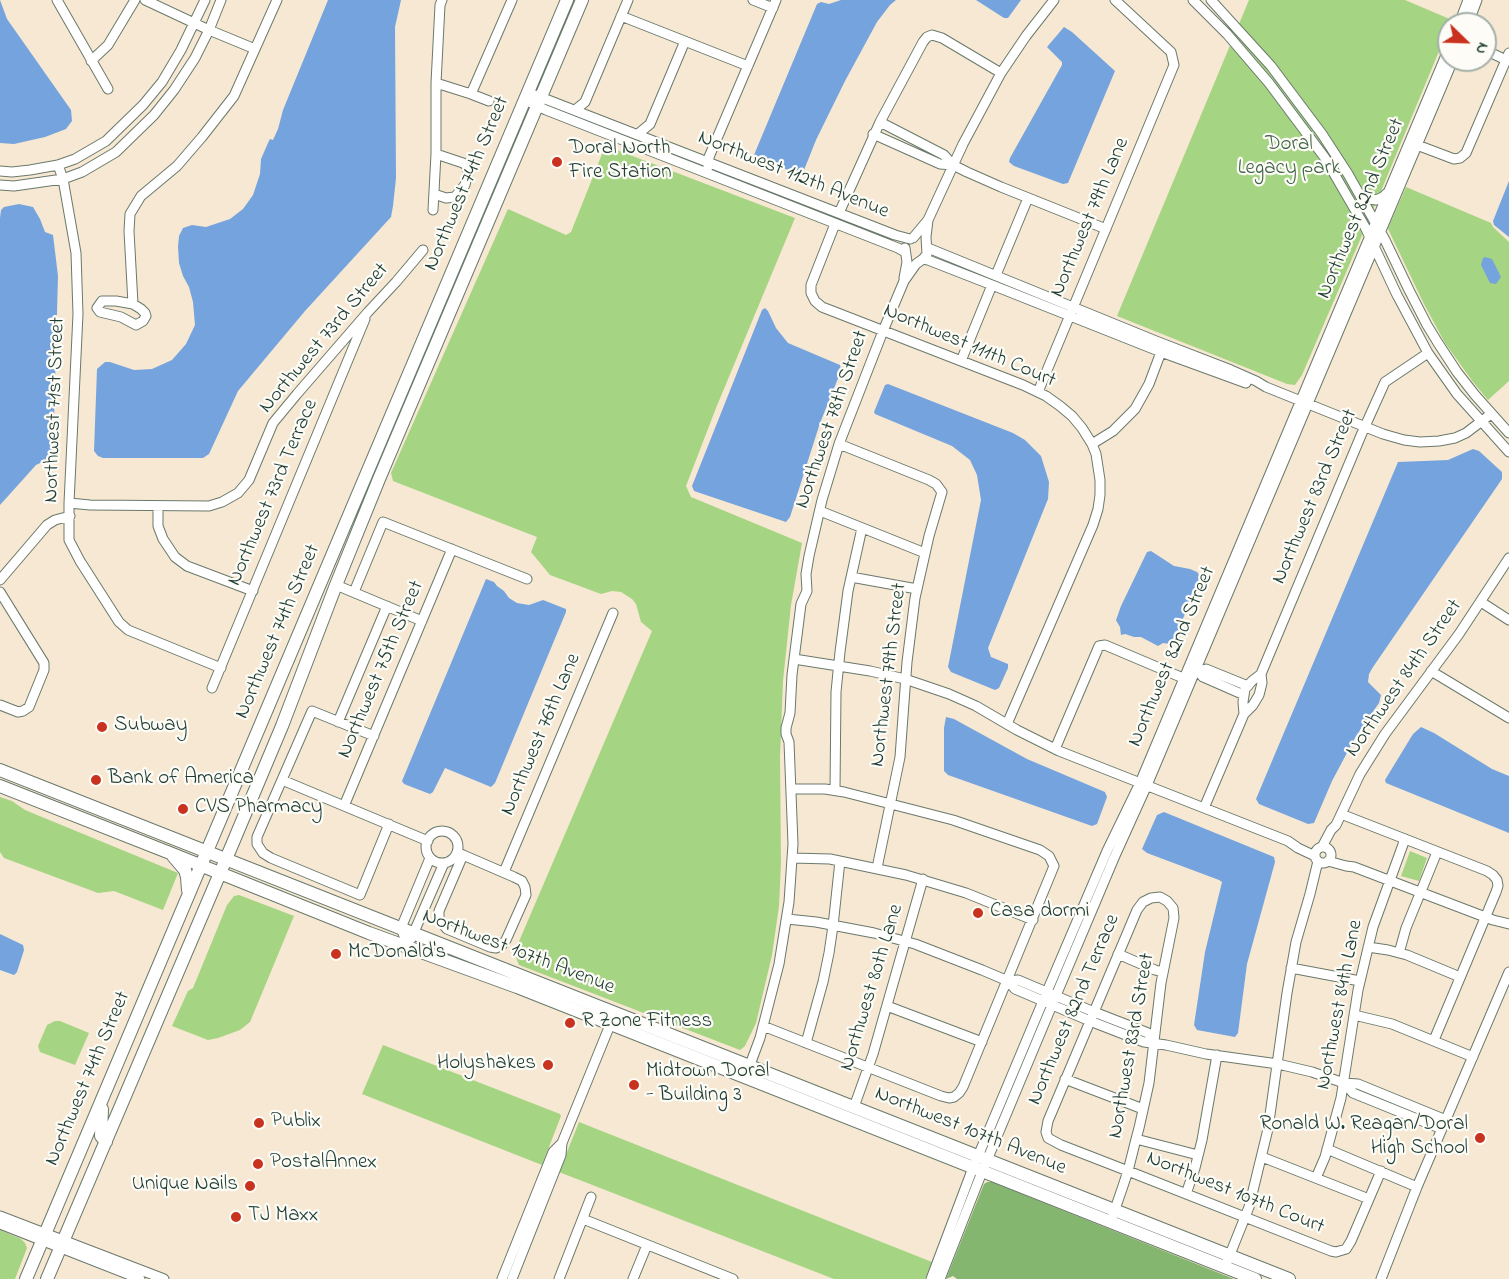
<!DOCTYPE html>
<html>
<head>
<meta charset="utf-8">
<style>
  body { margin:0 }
  #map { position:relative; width:1509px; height:1279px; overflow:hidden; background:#f6e8d2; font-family:"Indie Flower",sans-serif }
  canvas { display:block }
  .north { position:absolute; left:1437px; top:12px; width:60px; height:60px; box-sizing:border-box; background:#fdfcf7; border:2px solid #a4b0a9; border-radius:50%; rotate:113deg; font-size:16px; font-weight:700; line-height:24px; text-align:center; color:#1f3d34 }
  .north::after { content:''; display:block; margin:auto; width:21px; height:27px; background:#c8321e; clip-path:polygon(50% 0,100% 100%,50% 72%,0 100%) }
</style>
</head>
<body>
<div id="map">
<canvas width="1509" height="1279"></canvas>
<div class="north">N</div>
</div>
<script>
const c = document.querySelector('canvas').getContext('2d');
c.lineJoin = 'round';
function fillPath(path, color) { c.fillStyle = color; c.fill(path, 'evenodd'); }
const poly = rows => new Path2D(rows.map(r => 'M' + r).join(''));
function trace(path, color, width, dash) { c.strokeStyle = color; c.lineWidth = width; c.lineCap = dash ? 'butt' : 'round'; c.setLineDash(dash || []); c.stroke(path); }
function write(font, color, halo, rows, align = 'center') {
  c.font = font + ' "Indie Flower",sans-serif'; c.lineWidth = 4.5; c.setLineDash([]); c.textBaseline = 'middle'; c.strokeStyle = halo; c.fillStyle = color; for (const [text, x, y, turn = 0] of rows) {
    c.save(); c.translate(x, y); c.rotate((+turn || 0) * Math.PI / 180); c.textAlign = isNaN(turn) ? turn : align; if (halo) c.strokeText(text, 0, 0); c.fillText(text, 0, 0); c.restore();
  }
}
fillPath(poly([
  [1249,0,1405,0,1452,20,1450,24,1449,24,1449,27,1381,191,1302,375,1295,385,1287,384,1117,316],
  [609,147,795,218,716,408,686,486,691,497,802,543,791,605,783,681,780,757,781,863,779,906,772,955,756,1023,745,1046,740,1050,519,965,514,953,652,631,641,622,636,604,632,599,621,592,612,591,601,594,550,575,531,552,537,537,393,481,391,473,508,209,566,235,571,232,604,149],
  [1406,187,1491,223,1493,227,1509,242,1509,381,1488,400,1473,382,1445,343,1424,304,1389,231,1388,228],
  [0,797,12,801,25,810,178,873,163,910,114,891,98,893,4,858,0,852],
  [1410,851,1427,858,1419,881,1401,876],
  [239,895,294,916,250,1022,240,1030,218,1038,208,1040,172,1026,188,991,193,988,227,905,234,896],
  [55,1021,60,1021,89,1033,75,1065,40,1052,38,1046,47,1025],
  [383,1045,560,1114,561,1116,542,1165,362,1094],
  [579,1122,932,1262,925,1279,834,1279,559,1172],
  [0,1230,21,1239,25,1243,27,1248,15,1279,0,1279]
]), '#a5d482');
fillPath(poly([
  [987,1182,992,1182,1234,1279,957,1279,953,1276,946,1279,984,1184]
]), '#84b670');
fillPath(poly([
  [0,0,7,19,71,110,72,121,66,129,45,137,14,144,0,143],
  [328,0,401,0,395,27,396,178,393,206,391,217,305,311,238,391,209,454,203,458,103,458,98,456,94,451,97,369,105,362,110,362,134,370,152,369,172,360,186,344,195,325,193,302,189,287,183,276,179,263,178,247,179,236,183,228,192,225,206,227,230,219,243,209,253,195,260,174,261,159,268,143,270,139,273,140,278,129,283,110],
  [841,0,896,0,890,5,877,22,845,81,816,140,804,170,802,173,798,174,755,157,754,155,817,4,821,2,829,4],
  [976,0,1021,0,1008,18,1004,18],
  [1064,27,1072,32,1115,71,1068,183,1063,184,1014,166,1009,162,1010,158,1062,65,1062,62,1047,47],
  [1509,181,1509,237,1494,225,1493,221],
  [19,204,33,207,40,219,45,232,53,235,58,276,53,455,49,459,36,465,0,505,0,218,1,210,4,207],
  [1485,257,1492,259,1501,277,1496,284,1490,283,1481,265,1483,258],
  [765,308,768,311,776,328,788,343,840,365,841,371,820,423,790,517,786,522,694,491,692,486,762,310],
  [888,384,1013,433,1025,440,1041,456,1049,482,1048,499,988,648,991,657,1008,664,1008,668,999,688,995,690,951,672,948,667,981,500,977,475,970,460,952,446,875,414,874,412,885,385],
  [1473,449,1479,451,1502,472,1502,479,1373,667,1369,674,1368,682,1381,695,1379,703,1356,736,1332,781,1314,823,1308,824,1259,804,1256,799,1398,462,1448,460],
  [1151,551,1174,566,1190,569,1197,572,1200,576,1174,641,1170,644,1163,643,1158,646,1141,637,1134,637,1125,634,1121,635,1120,627,1117,622,1116,620,1121,606,1147,552],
  [486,579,494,582,497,586,504,591,509,598,517,603,529,605,543,600,566,609,566,612,495,783,491,787,445,768,433,792,430,794,404,784,402,781],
  [946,717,954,719,1027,759,1105,792,1107,797,1097,824,1092,826,948,775,944,771,944,728],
  [1421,727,1434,733,1492,769,1509,776,1509,833,1386,783,1385,780,1413,734],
  [1164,812,1274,857,1275,862,1247,964,1238,1033,1235,1037,1197,1030,1194,1025,1205,952,1222,882,1219,880,1147,853,1142,849,1157,815],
  [0,934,23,945,24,950,17,972,14,975,0,970]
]), '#75a3de');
const minor = poly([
  [57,0,108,89],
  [145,0,209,30,255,49],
  [753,0,773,8],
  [1193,0,1227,34,1269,83,1325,158,1365,227,1397,295,1428,353,1457,394,1509,452],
  [1211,0,1271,66,1322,134,1348,174,1385,240,1409,290,1427,325,1438,343,1457,372,1475,395,1509,433],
  [621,16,748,66],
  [1459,24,1468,0],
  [1468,24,1477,0],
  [1485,50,1506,60],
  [91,61,108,45,135,0],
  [436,83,471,94,489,101],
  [471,94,512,0],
  [535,95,895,235,910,239],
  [525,100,546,110,898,248,905,252],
  [575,110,585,102,628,0],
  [880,122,944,155,953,165,967,172,1001,187,1106,229],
  [638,134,650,124,685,41],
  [873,134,940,164,953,165],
  [1417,145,1454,159,1460,158,1466,153,1509,53],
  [58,165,63,179,76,253,78,314,69,503,69,540,80,561,119,622,128,630,221,668],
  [708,167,709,157,776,0],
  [0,171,12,172,30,170,58,165,75,159,106,141,143,105,162,82,181,50,205,0],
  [0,185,14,186,63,179,82,172,116,152,154,115,174,90,195,58,209,30,221,0],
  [434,194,446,198,455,197,465,185,468,173,467,166,463,163,436,154],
  [1361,197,1376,200,1383,197,1387,193],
  [433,210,436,154,436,83,440,5,442,0],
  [839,213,880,122,923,42,927,37,932,35,942,38,1001,73],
  [835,224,811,285,811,293,815,301,822,307,1023,385,1046,396,1060,406,1072,416,1082,428,1092,444,1096,454,1100,480,1100,495,1098,509,1093,525,1007,724],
  [913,238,928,220,963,144,1001,73,1026,36,1054,0],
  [928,248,1156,341,1231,370,1256,381,1266,387,1383,434,1404,440,1420,442,1439,441,1455,438,1466,433,1491,414],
  [923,259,928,260,992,285,1161,352,1246,383],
  [996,275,1028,198],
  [904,278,907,262,905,248],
  [102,301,116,301,133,304,141,309,145,313,146,316,143,321,136,325,121,317,100,312,97,308,102,301],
  [133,304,129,231,130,214,141,196,177,166,202,137,234,96,277,0],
  [961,361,992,285],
  [1038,392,1174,65,1171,52,1115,0],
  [839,444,929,480,936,484,942,492,929,536,915,598,907,662,900,757,877,868],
  [1092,444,1113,431,1135,409,1149,384,1161,352],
  [69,503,90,505,209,506,222,502,238,493,249,480,273,423,297,394,368,312,396,282,423,250],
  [158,506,158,526,163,539,175,557,187,566,253,591],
  [820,511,925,553],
  [851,577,917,589],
  [0,580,47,525,55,520,70,516],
  [336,585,422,621],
  [0,592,44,663,44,670,29,707,23,711,18,712,0,705],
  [354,592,383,522,527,579],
  [1481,602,1509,620],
  [794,659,870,671,905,679,949,694,976,706,1017,730,1059,751,1288,841,1298,848,1315,856],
  [1192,668,1198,671,1203,677,1244,695],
  [1198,671,1206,669,1248,686],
  [1431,671,1509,718],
  [212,688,365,319],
  [1244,714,1243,702,1245,689,1252,681,1261,674],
  [338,722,387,606],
  [374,736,312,711,257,837,257,844,263,853,271,858,360,895,389,824],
  [1055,749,1099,646,1105,645,1183,678],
  [282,780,428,841],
  [835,790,836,692,840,652,848,591,862,528],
  [344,806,452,549],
  [1204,808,1244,714,1253,705,1259,695,1262,683,1261,674,1362,433,1385,382,1428,353],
  [1341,814,1487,871,1493,875,1497,880,1498,886,1496,892,1434,1040],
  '426 847a16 16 0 1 1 32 0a16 16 0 1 1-32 0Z',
  '1315 855a8 8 0 1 1 16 0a8 8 0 1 1-16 0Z',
  [1322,847,1331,830,1336,825,1360,774,1385,734,1459,634,1509,558],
  [457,852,463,855,514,877,522,881,525,887,526,895,506,940,502,945,496,948,490,947,447,929,439,920,439,911,463,855],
  [792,858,830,859,906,875,966,893,1033,920],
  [1328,861,1346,866,1354,867,1493,920,1509,924],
  [504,872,613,613],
  [787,919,816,922,874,933,915,944,982,970,1008,981,1015,989,1090,1021,1144,1042,1166,1045,1206,1054,1278,1064,1312,1072,1344,1083,1358,1084,1446,1120],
  [411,939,444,863],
  [408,947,401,928,430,858],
  [1368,947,1388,950,1407,955,1460,977],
  [1399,953,1406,928,1437,852],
  [1118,954,1155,970,1163,972],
  [1291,968,1360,981],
  [1008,981,1018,980,1094,1012,1148,1033,1154,1043],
  [887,1006,982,1042],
  [1354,1015,1392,1024,1473,1057],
  [763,1026,941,1096,949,1098,954,1097,959,1093,963,1087,1054,866,1049,856,1040,850,953,820,844,792,825,789,791,789],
  [806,1043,823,982,829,953,833,926,840,861],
  [748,1070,760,1038,779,964,789,902,793,844,789,742,786,734,786,728,790,713,792,675,801,604,807,591,806,574,809,556,822,500,839,444,883,331,904,281,916,264,923,259,927,254,926,237,928,220],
  [1065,1079,1143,1109],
  [1344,1083,1353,1093,1442,1129],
  [854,1107,873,1054,923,879],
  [1136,1139,1198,1155],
  [1327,1149,1417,1187],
  [1262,1157,1369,1199],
  [1316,1178,1325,1157,1341,1098,1358,990,1373,927,1405,839],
  [1186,1194,1195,1168,1202,1140,1217,1055],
  [1113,1215,1123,1186,1128,1171,1136,1139,1139,1128,1149,1083,1161,983,1174,918,1173,908,1167,901,1160,897,1151,898,1143,902,1137,910,1048,1121,1046,1132,1048,1138,1061,1145,1128,1171,1331,1251,1336,1252,1346,1249,1351,1241,1381,1171],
  [0,1216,164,1279],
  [583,1219,733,1279],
  [0,1224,140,1279],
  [1225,1267,1249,1207,1268,1129,1287,993,1296,942,1310,894,1318,861],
  [502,1279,553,1152,562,1143],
  [512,1279,561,1155,562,1143,612,1020],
  [559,1279,591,1197],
  [633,1279,647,1245],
  [931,1279,971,1173,1043,1001,1107,851,1140,783,1449,48],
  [940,1279,980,1177,1052,1005,1114,858,1147,785,1453,60],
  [1381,1279,1417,1187,1509,972]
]);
const major = poly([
  [0,770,1289,1279],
  [0,786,170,853,369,933,517,987,1255,1279],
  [173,856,185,870,187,877,188,890],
  [102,1109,101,1136,106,1142],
  [26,1279,567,0],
  [47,1279,232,845,282,726,336,585,379,479,582,0]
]);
trace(minor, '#6a796b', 11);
trace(major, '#6a796b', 14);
trace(minor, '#fff', 9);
trace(major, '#fff', 12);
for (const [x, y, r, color] of [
  [557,162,6,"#c8321e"],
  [102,727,6,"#c8321e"],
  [96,780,6,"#c8321e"],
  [183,809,6,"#c8321e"],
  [978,913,6,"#c8321e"],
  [336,954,6,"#c8321e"],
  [570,1023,6,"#c8321e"],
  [548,1065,6,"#c8321e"],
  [634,1085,6,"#c8321e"],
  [259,1123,6,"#c8321e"],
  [1480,1138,6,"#c8321e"],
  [258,1164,6,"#c8321e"],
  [250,1186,6,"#c8321e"],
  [236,1217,6,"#c8321e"]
]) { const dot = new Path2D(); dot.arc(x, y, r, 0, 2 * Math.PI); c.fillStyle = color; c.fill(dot); trace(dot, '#fdfcf7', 2); }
write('21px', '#406348', '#fdfcf7', [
  ["Doral",1289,146],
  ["Legacy park",1289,170]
]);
write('21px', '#1f3d34', '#fdfcf7', [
  ["Doral North",569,150],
  ["Fire Station",569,174],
  ["Subway",114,727],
  ["Bank of America",108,780],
  ["CVS Pharmacy",195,809],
  ["Casa dormi",990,913],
  ["McDonald's",348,954],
  ["R Zone Fitness",582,1023],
  ["Holyshakes",536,1065,"right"],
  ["Midtown Doral",646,1073],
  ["- Building 3",646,1097],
  ["Publix",271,1123],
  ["Ronald W. Reagan/Doral",1468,1126,"right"],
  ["High School",1468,1150,"right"],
  ["PostalAnnex",270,1164],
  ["Unique Nails",238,1186,"right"],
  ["TJ Maxx",248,1217]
], 'left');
write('21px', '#1f3d34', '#fdfcf7', [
  ["Northwest 112th Avenue",793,176,22],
  ["Northwest 74th Street",468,184,-67],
  ["Northwest 82nd Street",1362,209,-67],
  ["Northwest 79th Lane",1091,218,-67],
  ["Northwest 73rd Street",325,339,-50],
  ["Northwest 111th Court",969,347,23],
  ["Northwest 71st Street",56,410,-88],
  ["Northwest 78th Street",833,420,-71],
  ["Northwest 73rd Terrace",274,493,-67],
  ["Northwest 83rd Street",1316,497,-67],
  ["Northwest 74th Street",279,632,-67],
  ["Northwest 82nd Street",1173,657,-67],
  ["Northwest 75th Street",382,670,-67],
  ["Northwest 79th Street",890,675,-83],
  ["Northwest 84th Street",1405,679,-55],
  ["Northwest 76th Lane",542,735,-67],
  ["Northwest 107th Avenue",518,953,21],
  ["Northwest 80th Lane",873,988,-73],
  ["Northwest 84th Lane",1341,1005,-79],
  ["Northwest 82nd Terrace",1075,1010,-67],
  ["Northwest 83rd Street",1133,1046,-80],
  ["Northwest 74th Street",89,1079,-67],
  ["Northwest 107th Avenue",970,1132,22],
  ["Northwest 107th Court",1235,1194,22]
]);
</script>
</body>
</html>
